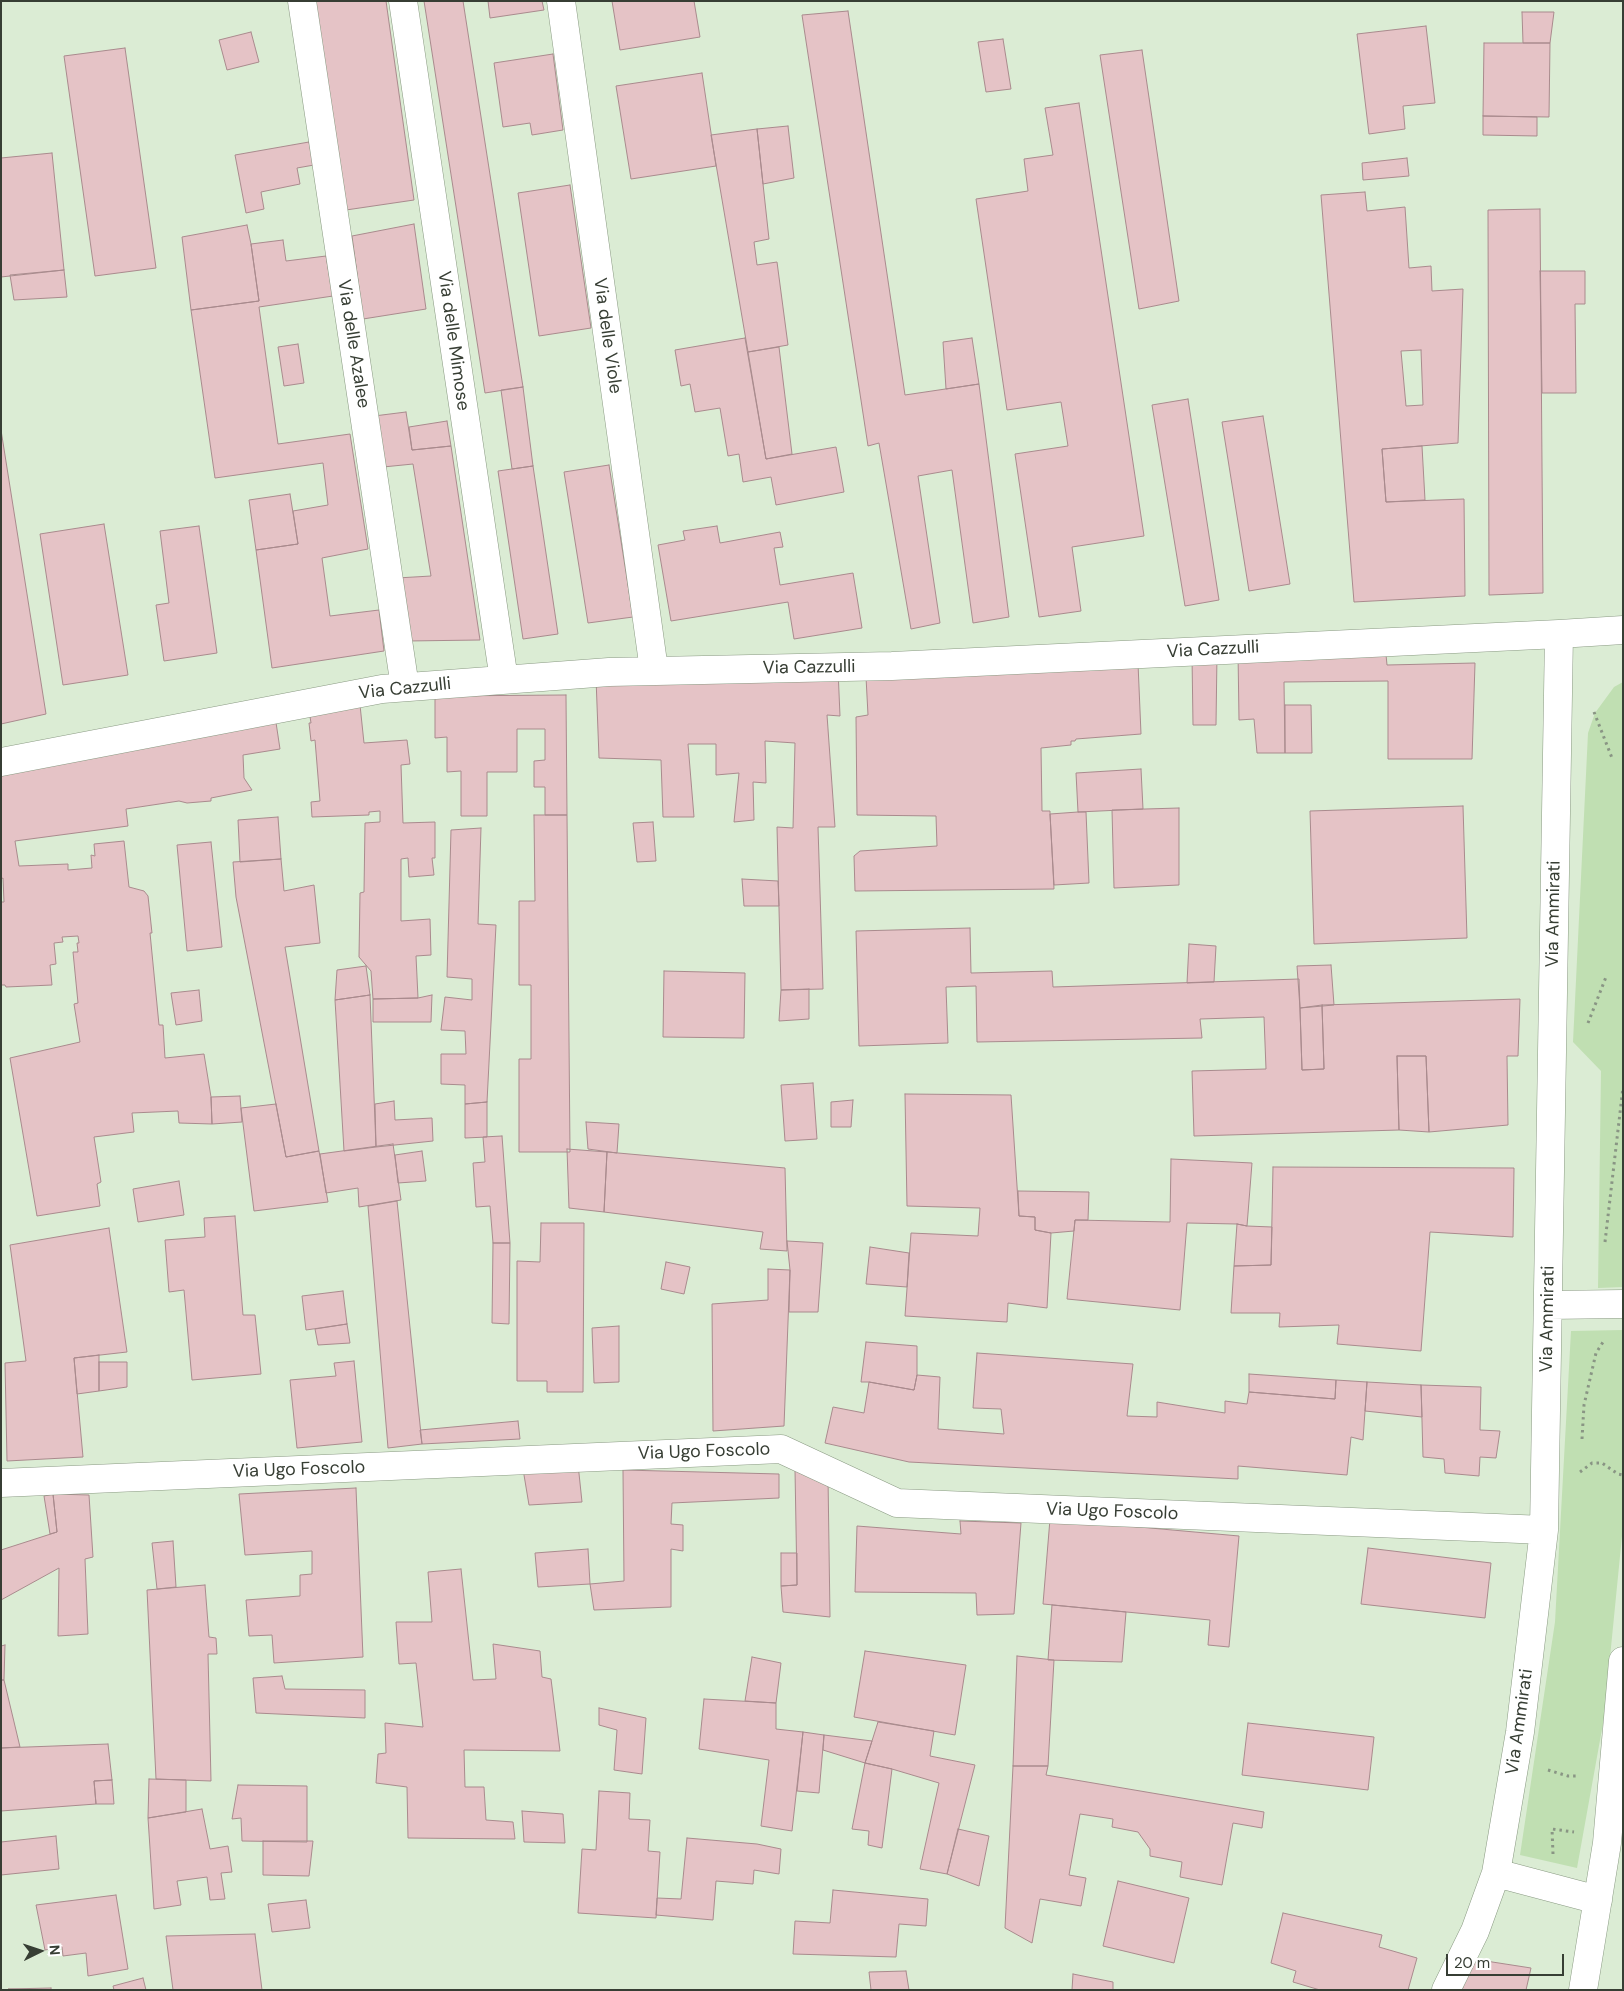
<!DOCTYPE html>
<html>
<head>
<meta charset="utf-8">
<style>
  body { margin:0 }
  #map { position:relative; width:1624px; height:1991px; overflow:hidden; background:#dbecd4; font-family:"DM Sans",sans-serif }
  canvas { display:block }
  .frame { position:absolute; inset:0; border:2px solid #373e34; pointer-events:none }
  .north { position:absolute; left:15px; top:1926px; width:50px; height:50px; -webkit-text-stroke:4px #fff; paint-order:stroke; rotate:86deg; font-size:14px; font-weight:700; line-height:20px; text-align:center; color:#373e34 }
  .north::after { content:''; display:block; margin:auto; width:18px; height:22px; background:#373e34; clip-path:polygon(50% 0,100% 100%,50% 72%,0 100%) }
  .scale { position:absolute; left:1446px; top:1954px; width:118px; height:22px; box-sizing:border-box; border:2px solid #373e34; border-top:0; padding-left:6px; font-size:15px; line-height:18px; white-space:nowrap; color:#373e34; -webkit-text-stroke:4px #fff; paint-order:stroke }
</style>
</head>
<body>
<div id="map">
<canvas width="1624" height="1991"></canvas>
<div class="frame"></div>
<div class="north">N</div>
<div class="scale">20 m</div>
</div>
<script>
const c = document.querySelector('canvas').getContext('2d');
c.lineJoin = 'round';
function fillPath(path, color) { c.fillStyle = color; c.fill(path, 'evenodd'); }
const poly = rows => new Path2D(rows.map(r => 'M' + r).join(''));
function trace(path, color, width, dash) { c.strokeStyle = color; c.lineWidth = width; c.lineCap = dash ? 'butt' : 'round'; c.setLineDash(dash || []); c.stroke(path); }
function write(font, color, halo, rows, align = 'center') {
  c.font = font + ' "DM Sans",sans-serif'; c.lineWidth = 4.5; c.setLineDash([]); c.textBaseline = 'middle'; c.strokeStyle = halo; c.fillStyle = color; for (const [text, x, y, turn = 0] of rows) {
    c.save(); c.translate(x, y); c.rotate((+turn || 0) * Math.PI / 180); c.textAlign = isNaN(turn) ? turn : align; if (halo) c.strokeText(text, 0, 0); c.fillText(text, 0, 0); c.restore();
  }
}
fillPath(poly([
  [1623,682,1623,1287,1598,1288,1601,1071,1573,1042,1588,733,1595,713,1614,687],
  [1623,1330,1622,1536,1604,1718,1577,1868,1520,1855,1555,1622,1571,1331]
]), '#c0dfb2');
const building = poly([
  [314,1,386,1,414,200,346,210,314,1],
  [424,1,463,1,523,387,485,393,424,1],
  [488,1,542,1,544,10,490,18,488,1],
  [612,1,694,1,700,37,620,50,612,1],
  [848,11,905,395,979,384,1009,617,973,623,952,470,918,476,940,623,911,629,879,443,868,446,802,15,848,11],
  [1522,12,1554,12,1550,43,1523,43,1522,12],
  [1426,26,1435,103,1403,106,1405,129,1369,134,1357,34,1426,26],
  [251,32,259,62,227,70,219,40,251,32],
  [1003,39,1011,89,986,92,978,42,1003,39],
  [1484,43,1550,43,1549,117,1483,116,1484,43],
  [125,48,156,268,95,276,64,56,125,48],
  [1142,50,1179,301,1139,309,1100,55,1142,50],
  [553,54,563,130,532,135,530,123,503,127,494,63,553,54],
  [702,73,716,166,631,179,616,86,702,73],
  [1079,103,1144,536,1072,547,1081,611,1039,617,1015,454,1068,446,1061,402,1007,410,976,199,1028,191,1024,159,1053,155,1045,108,1079,103],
  [1483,116,1537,117,1537,136,1483,135,1483,116],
  [788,126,794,178,763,184,757,129,788,126],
  [757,129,769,239,754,242,757,265,777,262,788,345,748,352,711,135,757,129],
  [309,142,314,165,297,168,300,184,261,192,264,209,246,213,235,155,309,142],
  [52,153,64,270,1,277,1,158,52,153],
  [1407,158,1409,176,1363,180,1362,163,1407,158],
  [570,185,591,328,539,336,518,193,570,185],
  [1365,192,1367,211,1405,207,1409,268,1431,266,1432,291,1463,289,1458,443,1382,449,1386,502,1464,499,1465,596,1354,602,1321,195,1365,192],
  [1421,350,1423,405,1406,406,1401,351,1421,350],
  [1540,209,1543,593,1489,595,1488,210,1540,209],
  [414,224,426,309,363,319,352,236,414,224],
  [247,225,251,244,259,301,191,310,182,237,247,225],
  [283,240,286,261,326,256,333,296,259,307,278,444,350,434,368,549,322,558,330,616,379,610,384,651,272,668,256,550,298,544,293,511,328,505,323,463,215,478,191,310,259,301,251,244,283,240],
  [64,270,67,297,14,300,10,275,64,270],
  [1540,271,1585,271,1585,304,1575,304,1576,393,1542,393,1540,271],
  [745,338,766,459,836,447,844,492,776,505,771,477,743,482,739,454,728,456,720,408,695,412,690,384,681,386,675,350,745,338],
  [972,338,979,384,946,389,943,342,972,338],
  [298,344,304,383,284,386,278,347,298,344],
  [779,347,792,454,766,459,748,352,779,347],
  [523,387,533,466,512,469,501,390,523,387],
  [1188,399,1219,600,1185,606,1152,405,1188,399],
  [406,412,412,450,451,446,480,640,407,641,397,578,431,576,413,464,383,467,374,416,406,412],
  [1263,416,1290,584,1249,591,1222,422,1263,416],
  [447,421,451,446,412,450,409,427,447,421],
  [1,430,46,714,1,724,1,430],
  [1422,446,1425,500,1386,502,1382,449,1422,446],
  [609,465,633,617,588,623,564,472,609,465],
  [533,466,558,634,523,639,498,471,533,466],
  [290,494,298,544,256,550,249,500,290,494],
  [104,524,128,675,63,685,40,534,104,524],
  [199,526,217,653,164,661,156,605,169,603,160,531,199,526],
  [717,526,720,543,780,532,783,547,774,548,780,585,853,573,862,628,794,639,788,602,671,621,658,545,685,540,683,531,717,526],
  [1385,644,1387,665,1475,663,1472,759,1388,759,1388,681,1284,682,1285,753,1257,753,1254,719,1239,720,1238,652,1385,644],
  [1217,654,1216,725,1193,725,1192,656,1217,654],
  [1138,663,1141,734,1076,739,1075,741,1071,741,1071,745,1041,748,1042,811,1050,811,1050,814,1054,889,855,891,854,856,860,851,937,846,936,816,857,815,856,717,868,715,866,677,1138,663],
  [838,669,840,716,827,715,835,827,818,827,823,989,781,990,777,827,793,828,795,743,765,741,766,783,753,782,754,820,734,822,739,773,716,775,716,744,688,744,694,817,663,817,661,760,599,758,596,678,838,669],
  [566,695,567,815,545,815,545,787,534,787,534,761,545,760,545,729,517,729,517,772,487,772,487,816,461,816,461,771,447,772,447,737,435,738,435,696,566,695],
  [360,705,364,743,407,740,410,764,401,765,403,823,435,822,435,858,432,858,434,875,409,877,408,858,401,859,401,921,430,919,431,955,416,956,418,998,373,999,371,971,359,957,360,893,364,892,365,823,380,822,380,811,369,812,369,815,312,817,311,802,320,801,315,740,311,741,309,723,311,723,309,710,360,705],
  [1285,705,1311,705,1312,753,1285,753,1285,705],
  [275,716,280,749,243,755,244,778,252,790,211,798,211,801,187,803,179,801,126,809,128,826,15,841,19,866,68,864,68,870,92,868,91,855,95,856,94,844,124,841,129,887,144,891,148,896,152,933,150,933,159,1025,163,1025,165,1058,204,1054,211,1097,212,1124,179,1123,178,1111,132,1113,134,1132,94,1137,101,1182,97,1184,100,1206,37,1216,10,1058,80,1042,74,1004,78,1003,73,952,78,952,77,943,79,943,78,936,62,937,63,942,54,943,56,964,50,965,52,985,6,987,5,985,1,985,1,902,4,902,3,878,1,879,1,772,275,716],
  [1141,769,1143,809,1078,812,1076,773,1141,769],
  [1463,806,1467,938,1314,944,1310,811,1463,806],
  [1179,808,1179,885,1114,888,1112,810,1179,808],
  [1078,812,1086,812,1089,883,1054,885,1050,814,1078,812],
  [534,815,567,815,570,1152,519,1152,519,1059,531,1059,531,985,519,985,519,901,535,901,534,815],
  [278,817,281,859,240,862,238,820,278,817],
  [653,822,656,861,637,862,633,823,653,822],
  [481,828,478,924,496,925,487,1102,465,1104,465,1085,441,1084,441,1054,466,1054,465,1031,441,1030,445,997,472,1000,472,979,447,977,451,830,481,828],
  [211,842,222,947,187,951,177,845,211,842],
  [281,859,284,891,314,885,320,943,285,947,319,1151,286,1157,236,897,233,862,281,859],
  [742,879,778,881,779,906,744,906,742,879],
  [970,928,971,973,1052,971,1053,987,1299,979,1302,1070,1324,1069,1322,1005,1520,999,1518,1056,1507,1056,1508,1125,1429,1132,1426,1056,1397,1056,1399,1130,1194,1136,1192,1071,1266,1069,1264,1017,1200,1019,1202,1038,977,1042,976,986,946,987,948,1043,859,1046,856,931,970,928],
  [1189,944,1216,946,1214,982,1187,983,1189,944],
  [1331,965,1334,1005,1300,1008,1297,966,1331,965],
  [366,966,370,995,335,1000,337,970,366,966],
  [664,971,745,973,744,1038,663,1037,664,971],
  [809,989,809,1019,779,1021,781,990,809,989],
  [199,990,202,1021,176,1025,171,993,199,990],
  [370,995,376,1147,344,1151,335,1000,370,995],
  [432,995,431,1022,373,1022,373,999,418,998,432,995],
  [1322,1005,1324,1069,1302,1070,1300,1008,1322,1005],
  [1397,1056,1426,1056,1429,1132,1399,1130,1397,1056],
  [813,1083,817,1139,785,1141,781,1085,813,1083],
  [905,1094,1011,1095,1019,1216,1035,1217,1035,1230,1051,1233,1047,1308,1008,1303,1007,1322,905,1316,911,1233,978,1236,980,1208,907,1206,905,1094],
  [240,1096,242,1122,212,1124,211,1097,240,1096],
  [853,1100,851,1127,831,1127,831,1102,853,1100],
  [394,1101,395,1120,432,1118,433,1141,376,1147,375,1104,394,1101],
  [487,1102,487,1137,465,1138,465,1104,487,1102],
  [276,1104,286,1157,319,1151,328,1202,254,1211,241,1108,276,1104],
  [586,1122,619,1124,617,1153,588,1149,586,1122],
  [502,1136,510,1243,493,1243,490,1206,476,1207,473,1163,485,1162,483,1137,502,1136],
  [393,1144,401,1200,359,1207,358,1188,326,1193,320,1154,393,1144],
  [567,1149,607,1152,604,1212,569,1208,567,1149],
  [422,1151,426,1181,398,1183,395,1155,422,1151],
  [607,1152,785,1168,787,1251,760,1249,763,1232,604,1212,607,1152],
  [1171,1159,1252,1163,1247,1226,1237,1224,1187,1223,1180,1310,1067,1299,1075,1220,1170,1222,1171,1159],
  [1273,1167,1514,1168,1513,1237,1430,1232,1421,1351,1337,1344,1339,1325,1279,1327,1280,1313,1231,1313,1234,1266,1271,1265,1273,1167],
  [179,1181,184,1215,138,1222,133,1189,179,1181],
  [1018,1191,1089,1192,1088,1220,1075,1220,1074,1231,1051,1233,1035,1230,1035,1217,1019,1216,1018,1191],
  [397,1201,422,1444,388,1448,368,1206,397,1201],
  [235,1216,243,1315,255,1315,261,1374,192,1380,184,1290,169,1292,165,1240,205,1237,204,1218,235,1216],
  [541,1223,584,1223,583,1392,547,1392,547,1381,517,1381,517,1261,540,1262,541,1223],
  [1237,1224,1247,1226,1272,1227,1271,1265,1234,1266,1237,1224],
  [109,1228,127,1352,74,1358,83,1457,7,1461,5,1363,26,1361,10,1245,109,1228],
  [787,1241,823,1243,818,1312,789,1312,790,1270,787,1241],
  [493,1243,510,1243,509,1324,492,1323,493,1243],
  [870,1247,909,1253,907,1287,866,1284,870,1247],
  [666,1262,690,1267,684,1294,661,1289,666,1262],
  [768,1269,790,1270,784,1426,713,1431,712,1304,768,1300,768,1269],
  [343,1291,347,1324,306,1330,302,1296,343,1291],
  [347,1324,350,1343,318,1345,315,1329,347,1324],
  [619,1326,619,1382,594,1383,592,1328,619,1326],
  [866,1342,917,1346,917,1375,914,1390,869,1382,861,1382,866,1342],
  [977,1353,1133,1364,1127,1416,1157,1417,1157,1402,1225,1413,1225,1401,1247,1404,1249,1392,1335,1399,1336,1380,1367,1382,1363,1440,1351,1437,1347,1475,1238,1466,1238,1479,909,1462,825,1443,833,1407,864,1413,869,1382,914,1390,917,1375,940,1377,938,1429,1004,1434,1001,1409,973,1408,977,1353],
  [99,1355,99,1391,77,1394,74,1358,99,1355],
  [354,1361,362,1442,297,1448,290,1380,336,1376,334,1363,354,1361],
  [99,1362,127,1362,127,1387,99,1391,99,1362],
  [1249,1374,1336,1380,1335,1399,1249,1392,1249,1374],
  [1367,1382,1421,1385,1422,1417,1365,1411,1367,1382],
  [1421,1385,1481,1387,1480,1430,1500,1431,1496,1458,1480,1457,1479,1476,1445,1473,1444,1459,1423,1457,1421,1385],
  [518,1421,520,1439,422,1444,420,1430,518,1421],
  [578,1464,582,1502,529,1505,523,1469,578,1464],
  [795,1469,828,1477,830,1617,783,1612,781,1586,797,1585,795,1469],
  [623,1470,779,1474,779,1498,672,1503,671,1524,683,1525,683,1551,671,1549,671,1607,594,1610,590,1584,624,1581,623,1470],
  [356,1488,363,1657,274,1663,272,1635,249,1636,246,1600,300,1596,300,1575,312,1574,312,1551,245,1555,239,1494,356,1488],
  [53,1494,89,1495,93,1557,85,1559,88,1634,58,1636,59,1568,1,1600,1,1550,57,1532,53,1494],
  [53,1494,57,1532,50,1534,44,1496,53,1494],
  [1050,1519,1239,1536,1229,1647,1208,1645,1210,1620,1043,1604,1050,1519],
  [960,1521,1021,1523,1014,1614,977,1615,976,1593,855,1592,857,1526,961,1534,960,1521],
  [173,1541,176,1587,157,1589,152,1543,173,1541],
  [1368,1548,1491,1563,1485,1618,1361,1604,1368,1548],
  [588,1549,590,1584,538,1587,535,1553,588,1549],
  [781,1553,797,1553,797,1585,781,1586,781,1553],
  [461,1569,473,1680,496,1679,493,1644,540,1651,542,1677,551,1679,560,1751,464,1750,465,1787,484,1787,486,1820,513,1822,515,1839,408,1838,407,1787,376,1783,378,1754,386,1753,385,1723,423,1727,416,1663,399,1664,396,1622,432,1622,428,1572,461,1569],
  [205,1585,209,1637,216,1638,217,1654,208,1654,211,1781,156,1779,147,1590,205,1585],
  [1052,1605,1126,1612,1122,1662,1048,1660,1052,1605],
  [5,1645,4,1680,1,1680,1,1646,5,1645],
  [865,1651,966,1665,955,1735,854,1717,865,1651],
  [1017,1656,1054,1660,1048,1766,1013,1766,1017,1656],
  [752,1657,781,1663,776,1703,745,1701,752,1657],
  [282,1676,285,1689,365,1690,365,1718,256,1713,253,1678,282,1676],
  [1,1680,4,1680,20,1747,1,1748,1,1680],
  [704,1699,776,1703,776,1729,803,1732,792,1831,761,1826,769,1760,699,1749,704,1699],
  [599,1708,646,1718,642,1774,614,1770,617,1730,599,1725,599,1708],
  [878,1722,934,1731,930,1756,975,1765,947,1874,920,1869,939,1783,892,1769,865,1763,878,1722],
  [1248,1723,1374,1737,1368,1790,1242,1775,1248,1723],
  [803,1732,824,1735,819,1793,797,1791,803,1732],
  [824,1735,872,1741,865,1763,823,1750,824,1735],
  [108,1744,112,1780,94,1781,96,1804,1,1811,1,1748,108,1744],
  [865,1763,892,1769,882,1848,868,1845,869,1831,852,1829,865,1763],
  [1013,1766,1048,1766,1046,1775,1264,1812,1262,1828,1233,1823,1222,1885,1180,1877,1182,1862,1150,1856,1150,1849,1138,1832,1112,1827,1113,1819,1080,1814,1069,1875,1086,1878,1081,1906,1040,1899,1032,1943,1005,1928,1013,1766],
  [149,1779,186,1780,186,1812,148,1818,149,1779],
  [112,1780,114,1804,96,1804,94,1781,112,1780],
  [238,1785,307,1786,307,1842,242,1841,241,1818,232,1819,238,1785],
  [599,1791,630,1793,629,1819,650,1820,648,1851,660,1852,656,1918,578,1913,582,1849,596,1850,599,1791],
  [202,1809,210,1849,228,1846,232,1872,221,1873,225,1899,210,1900,207,1877,177,1881,181,1905,154,1909,148,1818,202,1809],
  [522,1811,563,1814,565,1843,524,1842,522,1811],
  [958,1829,989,1836,979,1886,947,1874,958,1829],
  [56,1836,59,1869,1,1875,1,1842,56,1836],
  [687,1838,757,1844,781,1849,779,1874,754,1870,753,1884,716,1881,713,1920,656,1915,657,1898,681,1899,687,1838],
  [263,1841,313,1841,309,1876,263,1875,263,1841],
  [1118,1881,1189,1898,1174,1963,1103,1946,1118,1881],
  [833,1890,928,1899,926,1926,899,1924,896,1957,793,1954,795,1921,830,1923,833,1890],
  [116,1895,128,1969,88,1976,86,1953,63,1956,62,1947,45,1950,36,1905,116,1895],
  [306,1900,310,1928,272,1932,268,1904,306,1900],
  [1283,1913,1382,1935,1379,1947,1417,1958,1408,1990,1320,1990,1293,1982,1296,1971,1271,1963,1283,1913],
  [255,1934,262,1990,173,1990,166,1936,255,1934],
  [1473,1959,1531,1968,1526,1990,1462,1990,1473,1959],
  [906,1971,909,1990,871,1990,869,1972,906,1971],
  [1073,1974,1113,1982,1113,1990,1072,1990,1073,1974],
  [143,1978,146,1990,114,1990,113,1986,143,1978],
  [51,1988,51,1990,8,1989,51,1988]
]);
fillPath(building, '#e5c3c6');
trace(building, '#a98a8d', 1);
const minor = poly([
  [302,1,405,687],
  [403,1,504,680],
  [561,1,654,670],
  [1,762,382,689,609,672,892,666,1559,634,1623,630],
  [1548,1305,1623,1304],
  [1,1483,781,1449,897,1503,1544,1530],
  [1496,1873,1598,1900],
  [1446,1990,1475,1931,1496,1873,1520,1732,1544,1530,1559,634],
  [1583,1990,1607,1843,1623,1661]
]);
trace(minor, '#8a9a83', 29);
trace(poly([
  [1594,712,1612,758],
  [1588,1023,1606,977],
  [1605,1242,1623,1087],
  [1582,1439,1584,1405,1596,1353,1605,1339],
  [1580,1472,1592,1463,1602,1463,1618,1474,1623,1475],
  [1548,1770,1568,1776,1578,1776],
  [1553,1854,1552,1829,1574,1832]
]), '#899584', 3, [2.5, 4]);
trace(minor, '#fff', 28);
write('18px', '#373e34', '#fff', [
  ["Via delle Viole",607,336,82],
  ["Via delle Mimose",453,341,82],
  ["Via delle Azalee",353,344,81],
  ["Via Cazzulli",1213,650,-3],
  ["Via Cazzulli",809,668,-1],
  ["Via Cazzulli",405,689,-6],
  ["Via Ammirati",1554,914,-89],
  ["Via Ammirati",1548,1319,-89],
  ["Via Ugo Foscolo",704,1452,-2],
  ["Via Ugo Foscolo",299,1470,-2],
  ["Via Ugo Foscolo",1112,1512,2],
  ["Via Ammirati",1520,1722,-82]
]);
</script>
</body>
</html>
